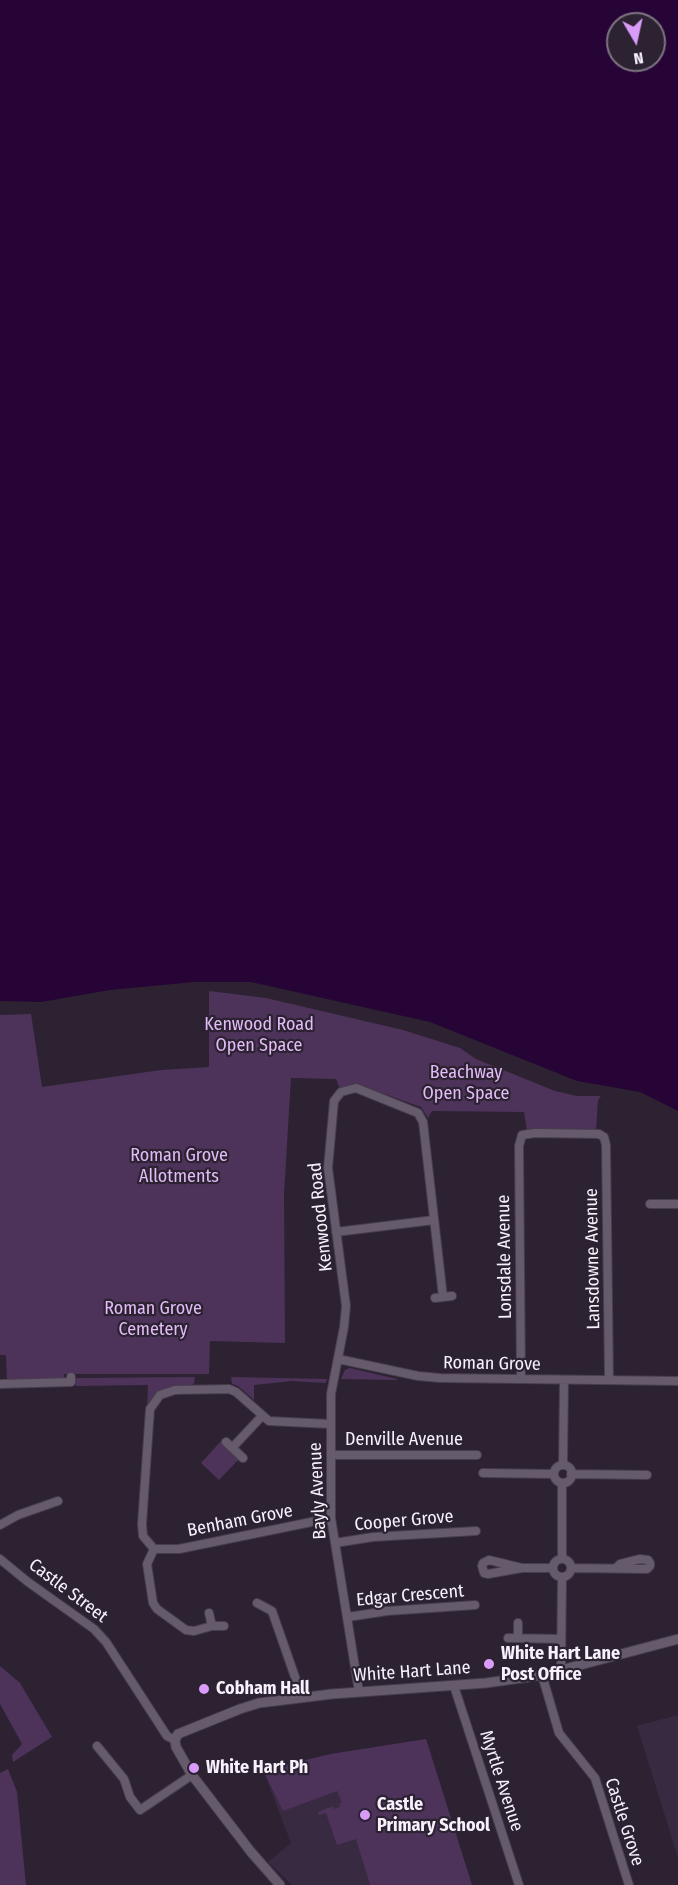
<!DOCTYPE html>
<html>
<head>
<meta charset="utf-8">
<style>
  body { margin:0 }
  #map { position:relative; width:678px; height:1885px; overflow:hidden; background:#2c2232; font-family:"Fira Sans Condensed",sans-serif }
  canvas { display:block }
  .north { position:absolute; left:606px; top:12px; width:60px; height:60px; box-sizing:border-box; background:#2c2232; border:2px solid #7e7583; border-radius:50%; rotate:171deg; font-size:16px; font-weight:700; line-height:24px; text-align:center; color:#f8f1fc }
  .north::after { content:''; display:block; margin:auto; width:21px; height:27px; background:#d89bf8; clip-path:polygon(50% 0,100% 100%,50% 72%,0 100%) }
</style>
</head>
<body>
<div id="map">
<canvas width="678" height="1885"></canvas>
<div class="north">N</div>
</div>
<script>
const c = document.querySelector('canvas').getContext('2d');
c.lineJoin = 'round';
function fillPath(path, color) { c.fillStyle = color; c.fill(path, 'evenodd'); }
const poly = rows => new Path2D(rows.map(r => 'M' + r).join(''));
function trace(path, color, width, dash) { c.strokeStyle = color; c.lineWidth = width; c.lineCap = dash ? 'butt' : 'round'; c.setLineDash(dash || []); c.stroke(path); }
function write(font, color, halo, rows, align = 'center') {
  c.font = font + ' "Fira Sans Condensed",sans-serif'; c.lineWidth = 4.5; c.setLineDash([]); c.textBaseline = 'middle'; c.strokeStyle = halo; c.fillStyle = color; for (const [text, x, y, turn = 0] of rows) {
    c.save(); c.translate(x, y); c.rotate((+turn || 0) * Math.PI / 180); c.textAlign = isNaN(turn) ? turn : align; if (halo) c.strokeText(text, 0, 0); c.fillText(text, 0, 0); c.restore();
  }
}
fillPath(poly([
  [678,1715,678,1858,637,1726],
  [426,1739,472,1885,292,1885,268,1862,291,1843,263,1770,331,1754]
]), '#382a40');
fillPath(poly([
  [209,991,266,998,403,1030,460,1048,476,1059,555,1091,577,1096,601,1096,598,1100,596,1131,527,1131,524,1112,432,1111,428,1118,421,1107,354,1083,341,1092,336,1079,291,1078,284,1194,285,1343,210,1341,209,1374,64,1374,64,1378,7,1381,6,1355,0,1355,0,1015,31,1014,42,1087,161,1070,209,1067],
  [350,1368,397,1379,397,1380,341,1379,345,1370],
  [195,1377,194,1384,190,1386,172,1387,162,1391,147,1410,148,1385,76,1386,76,1378],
  [231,1377,327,1379,326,1383,292,1381,254,1385,254,1400,238,1386,232,1384],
  [221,1441,224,1442,239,1459,219,1480,201,1463],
  [0,1666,20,1683,52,1737,13,1762,12,1755,22,1744,0,1704],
  [426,1739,472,1885,370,1885,356,1839,337,1845,326,1813,319,1815,318,1812,333,1806,334,1809,340,1807,339,1804,342,1803,337,1791,283,1811,263,1770,331,1754],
  [8,1769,17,1792,26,1885,0,1885,0,1773]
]), '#4d335a');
fillPath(poly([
  [0,0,678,0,678,1111,640,1092,577,1081,430,1022,251,982,194,982,110,990,41,1002,0,1001],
  [618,24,654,24,654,60,618,60]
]), '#270436');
const minor = poly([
  [650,1204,678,1204],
  [336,1232,434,1220],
  [435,1298,452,1296],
  [338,1359,418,1376,440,1378,678,1381],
  [521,1379,519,1146,522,1135,535,1133,599,1134,604,1137,606,1145,609,1380],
  [0,1384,71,1382,71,1377],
  [226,1442,243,1458],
  [232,1448,262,1416],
  [331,1455,477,1455],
  [563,1465,564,1380],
  '554 1474a9 9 0 1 1 18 0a9 9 0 1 1-18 0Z',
  [483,1473,554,1474],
  [571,1474,647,1475],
  [0,1525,18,1515,58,1501],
  [335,1543,373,1537,476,1531],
  [154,1549,143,1536,142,1524,150,1409,160,1395,175,1390,229,1389,236,1392,269,1421,330,1424],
  [154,1549,179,1549,331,1518],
  [154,1549,147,1564,153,1603,157,1609,186,1630,194,1631,212,1626,224,1626],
  [0,1559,28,1582,94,1629,106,1642,167,1736,175,1740],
  [562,1559,562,1483],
  '553 1568a9 9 0 1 1 18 0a9 9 0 1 1-18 0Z',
  [522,1568,489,1560,483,1563,482,1566,484,1573,488,1574,522,1568,553,1568],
  [571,1568,647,1569,650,1566,650,1563,648,1560,640,1559,620,1564,616,1568],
  [257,1603,272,1611,302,1697],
  [209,1613,212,1626],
  [348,1617,387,1611,475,1605],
  [518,1623,518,1638],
  [508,1638,561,1639],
  [561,1671,562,1577],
  [542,1675,559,1733,595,1778,629,1885],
  [454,1686,519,1885],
  [359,1692,331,1518,331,1394,344,1327,346,1306,328,1168,334,1101,341,1092,356,1088,418,1113,423,1122,443,1297],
  [97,1746,124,1779,130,1797,140,1810,192,1775]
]);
const tertiary = poly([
  [280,1885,251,1852,192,1775,176,1747,175,1740,178,1734,240,1709,259,1703,332,1694,486,1683,542,1675,678,1639]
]);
trace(minor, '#473e4c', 10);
trace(tertiary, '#473e4c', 11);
trace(minor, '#665b6d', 8);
trace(tertiary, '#665b6d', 9);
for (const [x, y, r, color] of [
  [489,1664,6,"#d89bf8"],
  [204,1689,6,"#d89bf8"],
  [194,1768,6,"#d89bf8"],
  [365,1815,6,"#d89bf8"]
]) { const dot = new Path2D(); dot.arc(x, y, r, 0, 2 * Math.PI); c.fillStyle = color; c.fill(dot); trace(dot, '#2c2232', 2); }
write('18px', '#e2bcf7', '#2c2232', [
  ["Kenwood Road",259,1025],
  ["Open Space",259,1046],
  ["Beachway",466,1073],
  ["Open Space",466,1094],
  ["Roman Grove",179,1156],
  ["Allotments",179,1177],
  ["Roman Grove",153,1309],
  ["Cemetery",153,1330]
]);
write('18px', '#f8f1fc', '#2c2232', [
  ["Kenwood Road",321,1217,-96],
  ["Lonsdale Avenue",505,1257,-91],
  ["Lansdowne Avenue",593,1259,-91],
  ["Roman Grove",492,1364,1],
  ["Denville Avenue",404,1440],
  ["Bayly Avenue",318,1491,-93],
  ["Benham Grove",240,1521,-11],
  ["Cooper Grove",404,1521,-5],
  ["Castle Street",68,1591,37],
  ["Edgar Crescent",410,1596,-5],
  ["White Hart Lane",412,1672,-4],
  ["Myrtle Avenue",501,1781,72],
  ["Castle Grove",624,1822,72]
]);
write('bold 18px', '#f8f1fc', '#2c2232', [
  ["White Hart Lane",501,1654],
  ["Post Office",501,1675],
  ["Cobham Hall",216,1689],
  ["White Hart Ph",206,1768],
  ["Castle",377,1805],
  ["Primary School",377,1826]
], 'left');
</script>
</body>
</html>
